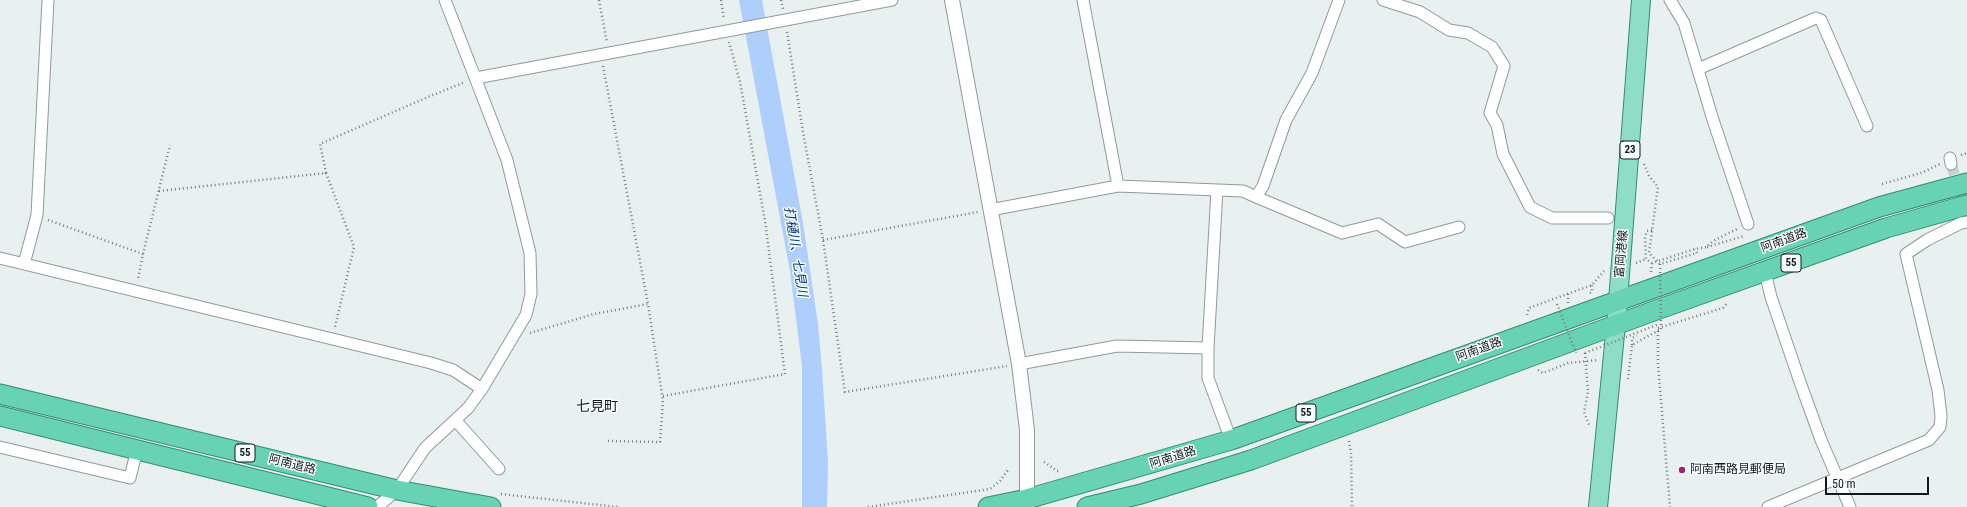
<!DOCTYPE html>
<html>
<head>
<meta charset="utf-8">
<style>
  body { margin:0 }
  #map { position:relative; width:1967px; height:507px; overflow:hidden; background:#e9f0f0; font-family:"Roboto Condensed",sans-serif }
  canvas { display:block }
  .scale { position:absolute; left:1825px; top:477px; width:104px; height:18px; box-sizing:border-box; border:2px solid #161919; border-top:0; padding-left:5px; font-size:12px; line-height:14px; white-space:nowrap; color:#161919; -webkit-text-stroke:3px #f6fdfe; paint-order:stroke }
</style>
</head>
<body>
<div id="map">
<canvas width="1967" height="507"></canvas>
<div class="scale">50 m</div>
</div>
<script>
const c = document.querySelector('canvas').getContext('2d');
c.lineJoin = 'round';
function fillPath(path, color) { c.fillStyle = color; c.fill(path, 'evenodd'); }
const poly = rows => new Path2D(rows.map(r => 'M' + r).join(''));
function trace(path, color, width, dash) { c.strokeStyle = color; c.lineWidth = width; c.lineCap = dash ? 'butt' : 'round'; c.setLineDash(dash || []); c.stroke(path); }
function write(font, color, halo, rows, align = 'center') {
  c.font = font + ' "Roboto Condensed","Noto Sans JP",sans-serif'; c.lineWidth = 3; c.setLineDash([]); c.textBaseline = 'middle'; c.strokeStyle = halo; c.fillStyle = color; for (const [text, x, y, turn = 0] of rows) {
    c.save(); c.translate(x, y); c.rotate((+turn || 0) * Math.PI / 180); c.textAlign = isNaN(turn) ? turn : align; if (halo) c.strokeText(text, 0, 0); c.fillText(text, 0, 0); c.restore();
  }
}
fillPath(poly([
  [739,0,762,0,803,223,818,324,822,369,828,462,827,507,802,507,802,366,790,271]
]), '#aecefc');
trace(poly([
  [1951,164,1967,211]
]), '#c9d0d0', 11, [11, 5.5]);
const minor = poly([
  [1083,0,1118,186],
  [1383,0,1420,12,1449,30,1468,33,1492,47,1504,66,1490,113,1497,125,1503,154,1530,207,1552,218,1608,218],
  [1670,0,1684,23,1713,120,1748,224],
  [1698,69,1816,18,1821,20,1867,126],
  [476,78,892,0],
  [1950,158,1951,164],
  [1217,190,1208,348,1208,378,1231,440],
  [1256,197,1342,233,1378,224,1405,242,1459,227],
  [990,210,1118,186,1243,191,1256,197,1263,186,1286,120,1312,73,1339,0],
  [0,258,431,363,453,370,482,389],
  [24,264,37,215,48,0],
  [1765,272,1771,297,1800,382,1821,440,1850,507],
  [1019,364,1117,346,1208,348],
  [456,421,499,469],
  [0,447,130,478,137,449],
  [377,507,397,490,425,448,468,408,482,389,526,315,531,294,530,253,507,160,445,0],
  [1768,507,1929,440,1940,427,1941,416,1938,390,1906,254,1927,240,1961,223,1967,222]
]);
const tertiary = poly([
  [952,0,1019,364,1027,430,1027,507]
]);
const primary = poly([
  [1598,507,1617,314,1641,0]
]);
const trunk = poly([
  [0,394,397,490,491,507],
  [0,416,368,507],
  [988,507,1027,499,1231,440,1879,207,1967,183],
  [1087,507,1141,494,1251,460,1648,313,1886,228,1967,205]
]);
trace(minor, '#929999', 13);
trace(tertiary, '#929999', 16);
trace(primary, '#338b71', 20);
trace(trunk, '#338b71', 21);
trace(poly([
  [599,0,607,43],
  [721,0,724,19],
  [781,0,783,9],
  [787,32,803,132,823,240,845,392,1007,366],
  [603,66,648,304],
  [1961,155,1967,153],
  [1644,164,1649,176,1658,187,1649,253,1660,264,1697,253,1695,249],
  [326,173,320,144,428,97,465,82],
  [1882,184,1921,173,1940,164],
  [159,191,326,173,354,247,335,327],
  [48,220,143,254,138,279],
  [1652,230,1647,231,1645,237,1646,259,1652,263,1695,249,1707,247,1713,241,1737,229],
  [823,240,978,212],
  [1707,247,1744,236],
  [143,254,170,145],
  [1636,263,1646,259],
  [1651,272,1652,263],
  [1590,293,1592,292,1592,285],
  [1568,294,1568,303],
  [1527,315,1529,308,1592,285,1604,271],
  [1658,328,1723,308,1728,302],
  [1658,331,1658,365,1670,507],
  [530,333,594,314,648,304,663,401,660,442,608,441],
  [1632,345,1632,338,1637,336],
  [1585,353,1588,392,1584,412,1590,427],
  [1538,370,1543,373,1568,363,1598,360],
  [1628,379,1632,345,1661,329],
  [663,396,785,374,765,221,740,82,729,42],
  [1349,441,1351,453,1352,507],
  [1044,462,1057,471,1061,471],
  [501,494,618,507],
  [868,507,990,489,1000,481,1008,470]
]), '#777c7c', 2.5, [1, 3]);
trace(minor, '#fff', 11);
trace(tertiary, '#fff', 14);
trace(primary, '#8edec7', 18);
trace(trunk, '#68d3b4', 19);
trace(poly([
  [1660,264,1661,329],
  [1557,304,1576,353],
  [1585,353,1659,324]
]), '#777c7c', 2.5, [1, 3]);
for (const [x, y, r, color] of [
  [1682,470,4,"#a12275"]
]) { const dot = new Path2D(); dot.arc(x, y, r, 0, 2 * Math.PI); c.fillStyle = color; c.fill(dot); trace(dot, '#f6fdfe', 1.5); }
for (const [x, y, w] of [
  [1630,150,20],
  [1791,263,20],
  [1306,413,20],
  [245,453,20]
]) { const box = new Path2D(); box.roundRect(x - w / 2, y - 9, w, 18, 3); c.fillStyle = '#f6fdfe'; c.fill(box); trace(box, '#161919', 1); }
write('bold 11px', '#161919', null, [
  ["23",1630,150],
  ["55",1791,263],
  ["55",1306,413],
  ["55",245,453]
]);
write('12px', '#161919', '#f6fdfe', [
  ["阿南道路",1784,241,-20],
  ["富岡港線",1622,254,-85],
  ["阿南道路",1479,350,-20],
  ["阿南道路",1173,458,-17],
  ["阿南道路",292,465,14]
]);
write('12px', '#161919', '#f6fdfe', [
  ["阿南西路見郵便局",1690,470]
], 'left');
write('italic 13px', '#053878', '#f6fdfe', [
  ["打樋川、七見川",795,252,81]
]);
write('14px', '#161919', '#f6fdfe', [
  ["七見町",597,407]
]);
</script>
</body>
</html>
